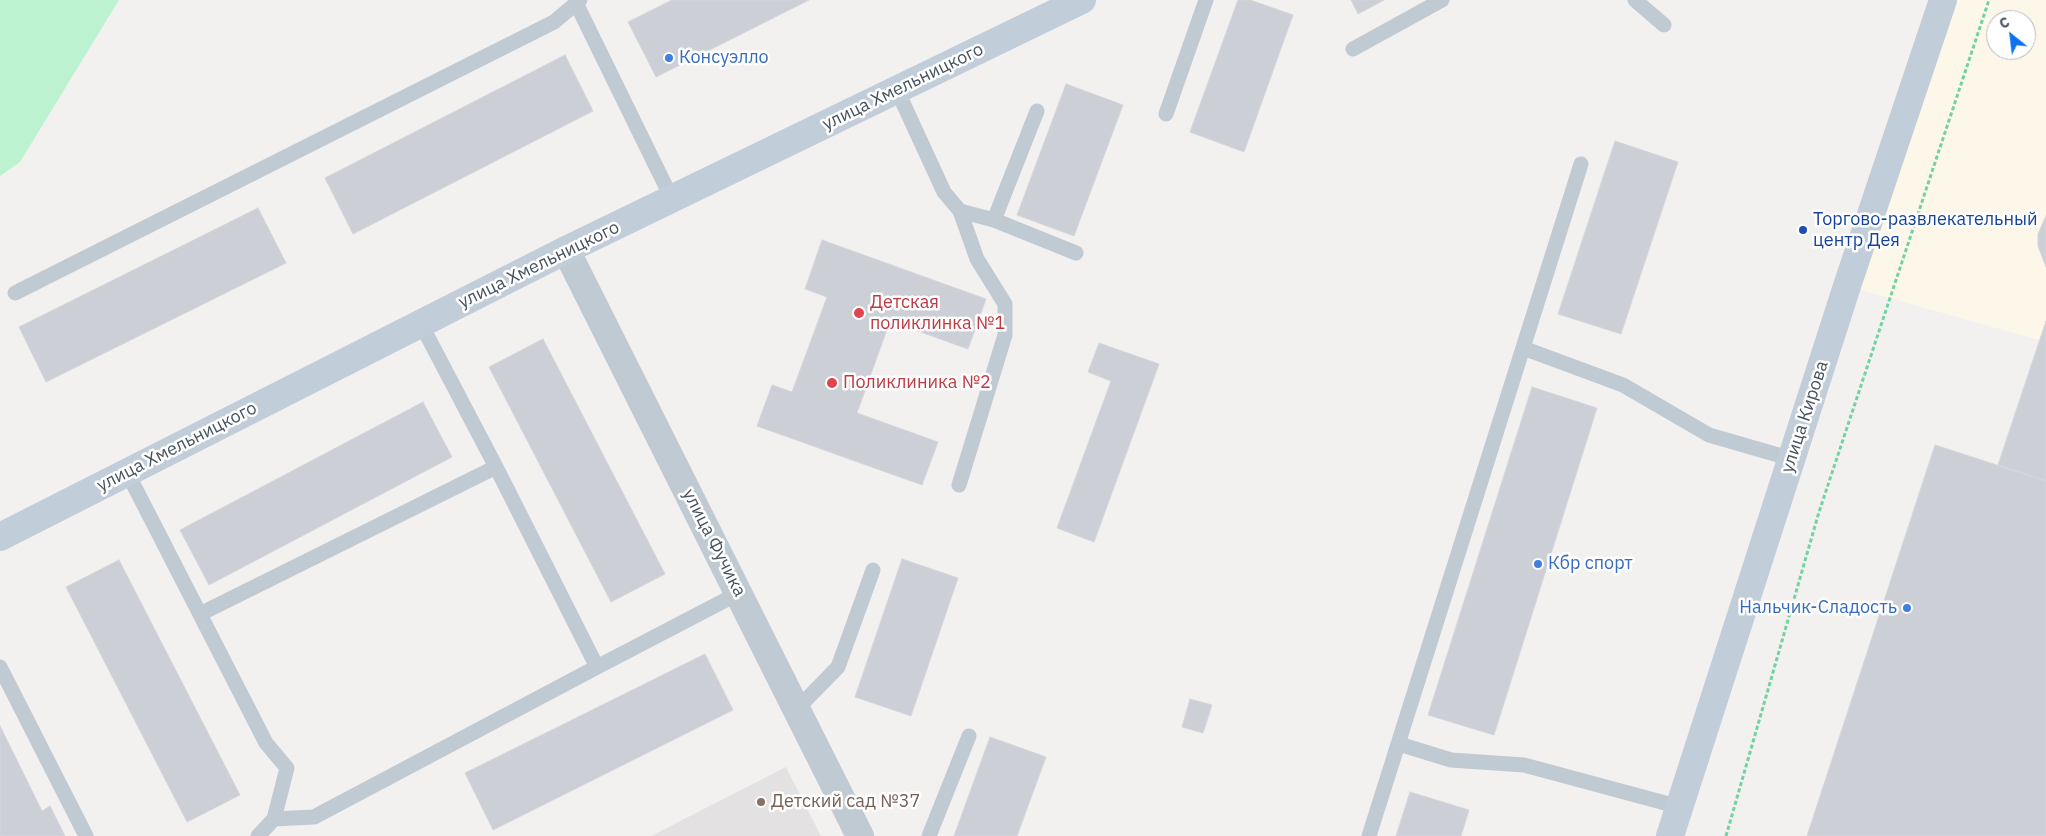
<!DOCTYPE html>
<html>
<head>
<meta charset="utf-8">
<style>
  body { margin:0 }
  #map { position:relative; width:2046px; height:836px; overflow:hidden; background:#f3f0f0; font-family:"IBM Plex Sans",sans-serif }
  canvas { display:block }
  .north { position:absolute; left:1986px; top:10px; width:50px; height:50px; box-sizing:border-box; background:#fff; border:1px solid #b5babf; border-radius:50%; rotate:331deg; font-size:14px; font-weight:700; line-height:20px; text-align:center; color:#47535f }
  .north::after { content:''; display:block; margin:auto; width:18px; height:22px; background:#0f71ed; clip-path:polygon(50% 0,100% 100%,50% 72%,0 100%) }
</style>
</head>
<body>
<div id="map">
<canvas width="2046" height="836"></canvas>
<div class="north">С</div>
</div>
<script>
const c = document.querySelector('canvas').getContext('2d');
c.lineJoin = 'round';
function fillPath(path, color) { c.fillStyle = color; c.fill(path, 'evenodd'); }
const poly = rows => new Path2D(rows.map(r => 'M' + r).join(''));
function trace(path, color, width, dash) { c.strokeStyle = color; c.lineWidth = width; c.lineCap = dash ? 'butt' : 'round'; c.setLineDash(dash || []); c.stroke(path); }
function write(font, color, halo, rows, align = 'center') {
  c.font = font + ' "IBM Plex Sans",sans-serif'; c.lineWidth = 5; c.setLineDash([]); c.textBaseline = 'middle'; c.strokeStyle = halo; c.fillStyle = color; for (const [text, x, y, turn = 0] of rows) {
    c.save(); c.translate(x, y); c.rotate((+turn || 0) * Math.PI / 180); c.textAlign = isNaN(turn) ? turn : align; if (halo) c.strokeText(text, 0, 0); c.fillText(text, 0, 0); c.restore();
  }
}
fillPath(poly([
  [1943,0,2046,0,2046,342,1847,286],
  [1996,20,2026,20,2026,50,1996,50]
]), '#fdf7e9');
fillPath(poly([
  [786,767,821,836,651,836]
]), '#e4e1e2');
fillPath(poly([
  [0,0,119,0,20,162,0,176]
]), '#bdf2d1');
const building = poly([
  [672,0,809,0,656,77,628,22,672,0],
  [1238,0,1250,0,1293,15,1244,152,1190,132,1238,0],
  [1351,0,1384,0,1358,14,1351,0],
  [565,55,593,111,353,234,325,178,565,55],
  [1066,84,1123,105,1074,236,1017,215,1066,84],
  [1615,141,1678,162,1621,334,1558,314,1615,141],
  [258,208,286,263,46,382,19,327,258,208],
  [2046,216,2046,267,2038,246,2038,234,2046,216],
  [822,240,986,299,968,349,890,321,857,413,938,442,922,485,757,426,772,385,792,392,827,297,805,289,822,240],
  [2046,321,2046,481,1998,465,2046,321],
  [543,339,665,574,611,602,489,367,543,339],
  [1099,343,1159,364,1094,542,1057,528,1111,381,1088,372,1099,343],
  [1532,387,1597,408,1494,735,1428,715,1532,387],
  [423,402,452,457,209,585,180,530,423,402],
  [1935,445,2046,481,2046,836,1807,836,1935,445],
  [902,559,958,578,911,716,855,697,902,559],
  [119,560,240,795,187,822,66,587,119,560],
  [705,654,733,710,493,830,465,773,705,654],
  [1190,699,1212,705,1203,733,1182,727,1190,699],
  [0,726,42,811,50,806,65,836,0,836,0,726],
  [990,737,1046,757,1017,836,954,836,990,737],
  [1410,792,1469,810,1461,836,1396,836,1410,792]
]);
fillPath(building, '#cccfd5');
trace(building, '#d4d6dc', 1);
trace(poly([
  [1726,836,1819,512,1989,0]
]), '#73d2a3', 3, [4, 2.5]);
trace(poly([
  [1635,0,1664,25],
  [576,3,672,199],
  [1353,49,1442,0],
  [897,90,944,192,960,211,994,220,1037,111],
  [1166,114,1206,0],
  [994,220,1076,253],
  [15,293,554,22,580,0],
  [1523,348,1623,385,1709,435,1792,459],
  [496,467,597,667,739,593],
  [127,472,266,743,287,768,274,819,258,836],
  [959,485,1005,335,1005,304,977,259,960,211],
  [200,614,496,467,421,324],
  [0,667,86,836],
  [797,709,838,667,873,570],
  [1399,744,1451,760,1524,765,1680,807],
  [274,819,314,817,597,667],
  [929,836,969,736],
  [1369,836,1581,164]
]), '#c0cad3', 15);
trace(poly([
  [566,250,860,836]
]), '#c0cad3', 28);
trace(poly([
  [0,537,566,250,1082,0],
  [1670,836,1847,286,1943,0]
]), '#c2cdda', 28);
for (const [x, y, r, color] of [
  [669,58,5,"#3f7fe0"],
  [1803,230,5,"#1a4fb4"],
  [859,313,6,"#e0444e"],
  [832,383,6,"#e0444e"],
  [1538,564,5,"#3f7fe0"],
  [1907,608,5,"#3f7fe0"],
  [761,802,5,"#8d6e63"]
]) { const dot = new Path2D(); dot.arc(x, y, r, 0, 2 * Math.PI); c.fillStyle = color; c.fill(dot); trace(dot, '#fff', 2); }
write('18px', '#366cbe', '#fff', [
  ["Консуэлло",679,58],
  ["Кбр спорт",1548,564],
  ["Нальчик-Сладость",1897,608,"right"]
], 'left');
write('18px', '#47535f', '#fff', [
  ["улица Хмельницкого",903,87,-26],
  ["улица Хмельницкого",539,265,-26],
  ["улица Кирова",1805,417,-72],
  ["улица Хмельницкого",177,447,-27],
  ["улица Фучика",714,543,63]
]);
write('18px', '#164399', '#fff', [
  ["Торгово-развлекательный",1813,220],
  ["центр Дея",1813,241]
], 'left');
write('18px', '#be3a42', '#fff', [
  ["Детская",870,303],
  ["поликлинка №1",870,324],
  ["Поликлиника №2",843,383]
], 'left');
write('18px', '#785e54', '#fff', [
  ["Детский сад №37",771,802]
], 'left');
</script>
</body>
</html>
